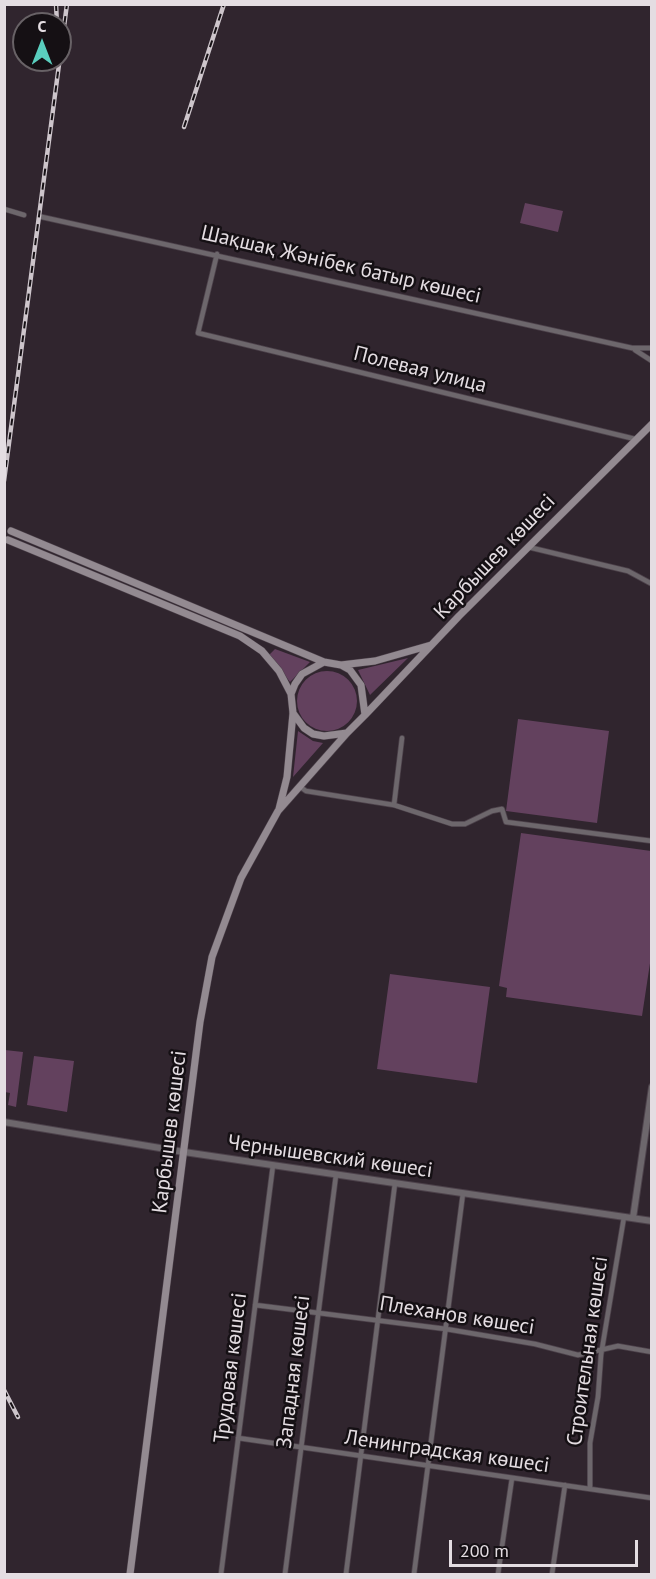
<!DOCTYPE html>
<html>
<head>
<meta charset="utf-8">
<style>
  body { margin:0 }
  #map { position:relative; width:656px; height:1579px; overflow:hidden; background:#30252e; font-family:"PT Sans",sans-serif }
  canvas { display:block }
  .frame { position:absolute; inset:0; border:6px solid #e4dde2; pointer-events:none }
  .north { position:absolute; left:12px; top:12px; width:60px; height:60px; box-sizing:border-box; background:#151014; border:2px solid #686266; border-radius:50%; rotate:0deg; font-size:16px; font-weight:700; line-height:24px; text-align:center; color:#e4dde2 }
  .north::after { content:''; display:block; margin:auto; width:21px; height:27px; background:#5acebe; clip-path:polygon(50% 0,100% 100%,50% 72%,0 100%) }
  .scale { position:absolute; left:449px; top:1540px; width:189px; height:27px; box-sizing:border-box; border:3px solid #e4dde2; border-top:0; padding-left:8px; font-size:18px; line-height:21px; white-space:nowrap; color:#e4dde2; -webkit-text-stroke:4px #151014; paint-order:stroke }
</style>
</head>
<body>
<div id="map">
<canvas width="656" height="1579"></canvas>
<div class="frame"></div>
<div class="north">С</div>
<div class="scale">200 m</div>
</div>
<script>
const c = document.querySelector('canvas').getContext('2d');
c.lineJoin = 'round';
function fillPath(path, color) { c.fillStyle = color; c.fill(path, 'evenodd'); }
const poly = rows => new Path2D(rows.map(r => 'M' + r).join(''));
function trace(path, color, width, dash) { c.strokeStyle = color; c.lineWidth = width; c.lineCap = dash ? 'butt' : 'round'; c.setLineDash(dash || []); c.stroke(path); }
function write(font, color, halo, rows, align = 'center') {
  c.font = font + ' "PT Sans",sans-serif'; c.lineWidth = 5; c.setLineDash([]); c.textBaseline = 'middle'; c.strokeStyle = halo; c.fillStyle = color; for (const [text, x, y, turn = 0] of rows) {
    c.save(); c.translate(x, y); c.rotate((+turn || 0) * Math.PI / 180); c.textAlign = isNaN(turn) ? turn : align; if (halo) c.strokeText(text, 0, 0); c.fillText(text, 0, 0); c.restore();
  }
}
fillPath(poly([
  [525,203,563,211,558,232,520,223],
  [275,649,310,662,290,682,269,655],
  [408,658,370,695,358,670],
  '297 701a30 30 0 1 1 60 0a30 30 0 1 1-60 0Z',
  [518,719,609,731,597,823,506,811],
  [298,731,313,741,323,743,293,777],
  [521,833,651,851,652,950,642,1016,506,997,507,988,499,986],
  [390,974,490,987,477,1083,377,1069],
  [5,1050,23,1052,16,1107,8,1105,10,1093,5,1092],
  [34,1056,74,1061,67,1112,27,1105]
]), '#63415e');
const minor = poly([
  [4,209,24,215],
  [42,217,632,348,652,348],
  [217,254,198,333,635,439],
  [635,350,652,361],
  [528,547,628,571,652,584],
  [299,786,306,791,394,805,402,738],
  [394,805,452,824,465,824,492,811,502,809,506,822,652,841],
  [255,1305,446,1329,535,1344,578,1355,618,1346,652,1352],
  [238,1438,652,1498],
  [590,1489,590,1443,598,1397,601,1355,624,1217],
  [221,1574,273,1165],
  [285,1574,336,1175],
  [346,1574,395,1183],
  [414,1574,463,1193],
  [498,1574,512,1478],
  [552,1574,565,1485]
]);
const tertiary = poly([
  [4,1122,184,1152,652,1221],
  [633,1218,652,1087]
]);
const secondary = poly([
  [11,531,324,662],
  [8,540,240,636,262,651,279,671,291,694],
  [341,665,375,661,431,645],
  [365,715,459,616,652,424],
  [279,809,287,777,293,713,291,694,295,684,302,674,324,662,341,665,350,670,361,685,365,715,347,733,324,736,313,734,304,728,293,713],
  [130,1574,200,1022,212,957,241,878,278,811,347,733]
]);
trace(minor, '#4d424b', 6);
trace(tertiary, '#4d424b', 8);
trace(secondary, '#4d424b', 8);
trace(minor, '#6d676c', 4.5);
trace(tertiary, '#6d676c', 6);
trace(secondary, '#938a91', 7);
const rail = poly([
  [56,4,57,24],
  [184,127,224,4],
  [4,481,67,4],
  [4,1390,18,1417]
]);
trace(rail, '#cdc5cb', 4.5);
trace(rail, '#151014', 2, [7]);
write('21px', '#e4dde2', '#151014', [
  ["Шақшақ Жәнібек батыр көшесі",341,265,13],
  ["Полевая улица",420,370,14],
  ["Карбышев көшесі",495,557,-46],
  ["Карбышев көшесі",170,1132,-83],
  ["Чернышевский көшесі",330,1157,8],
  ["Плеханов көшесі",457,1316,9],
  ["Строительная көшесі",588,1351,-82],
  ["Трудовая көшесі",231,1368,-83],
  ["Западная көшесі",294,1372,-83],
  ["Ленинградская көшесі",447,1452,8]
]);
</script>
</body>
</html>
